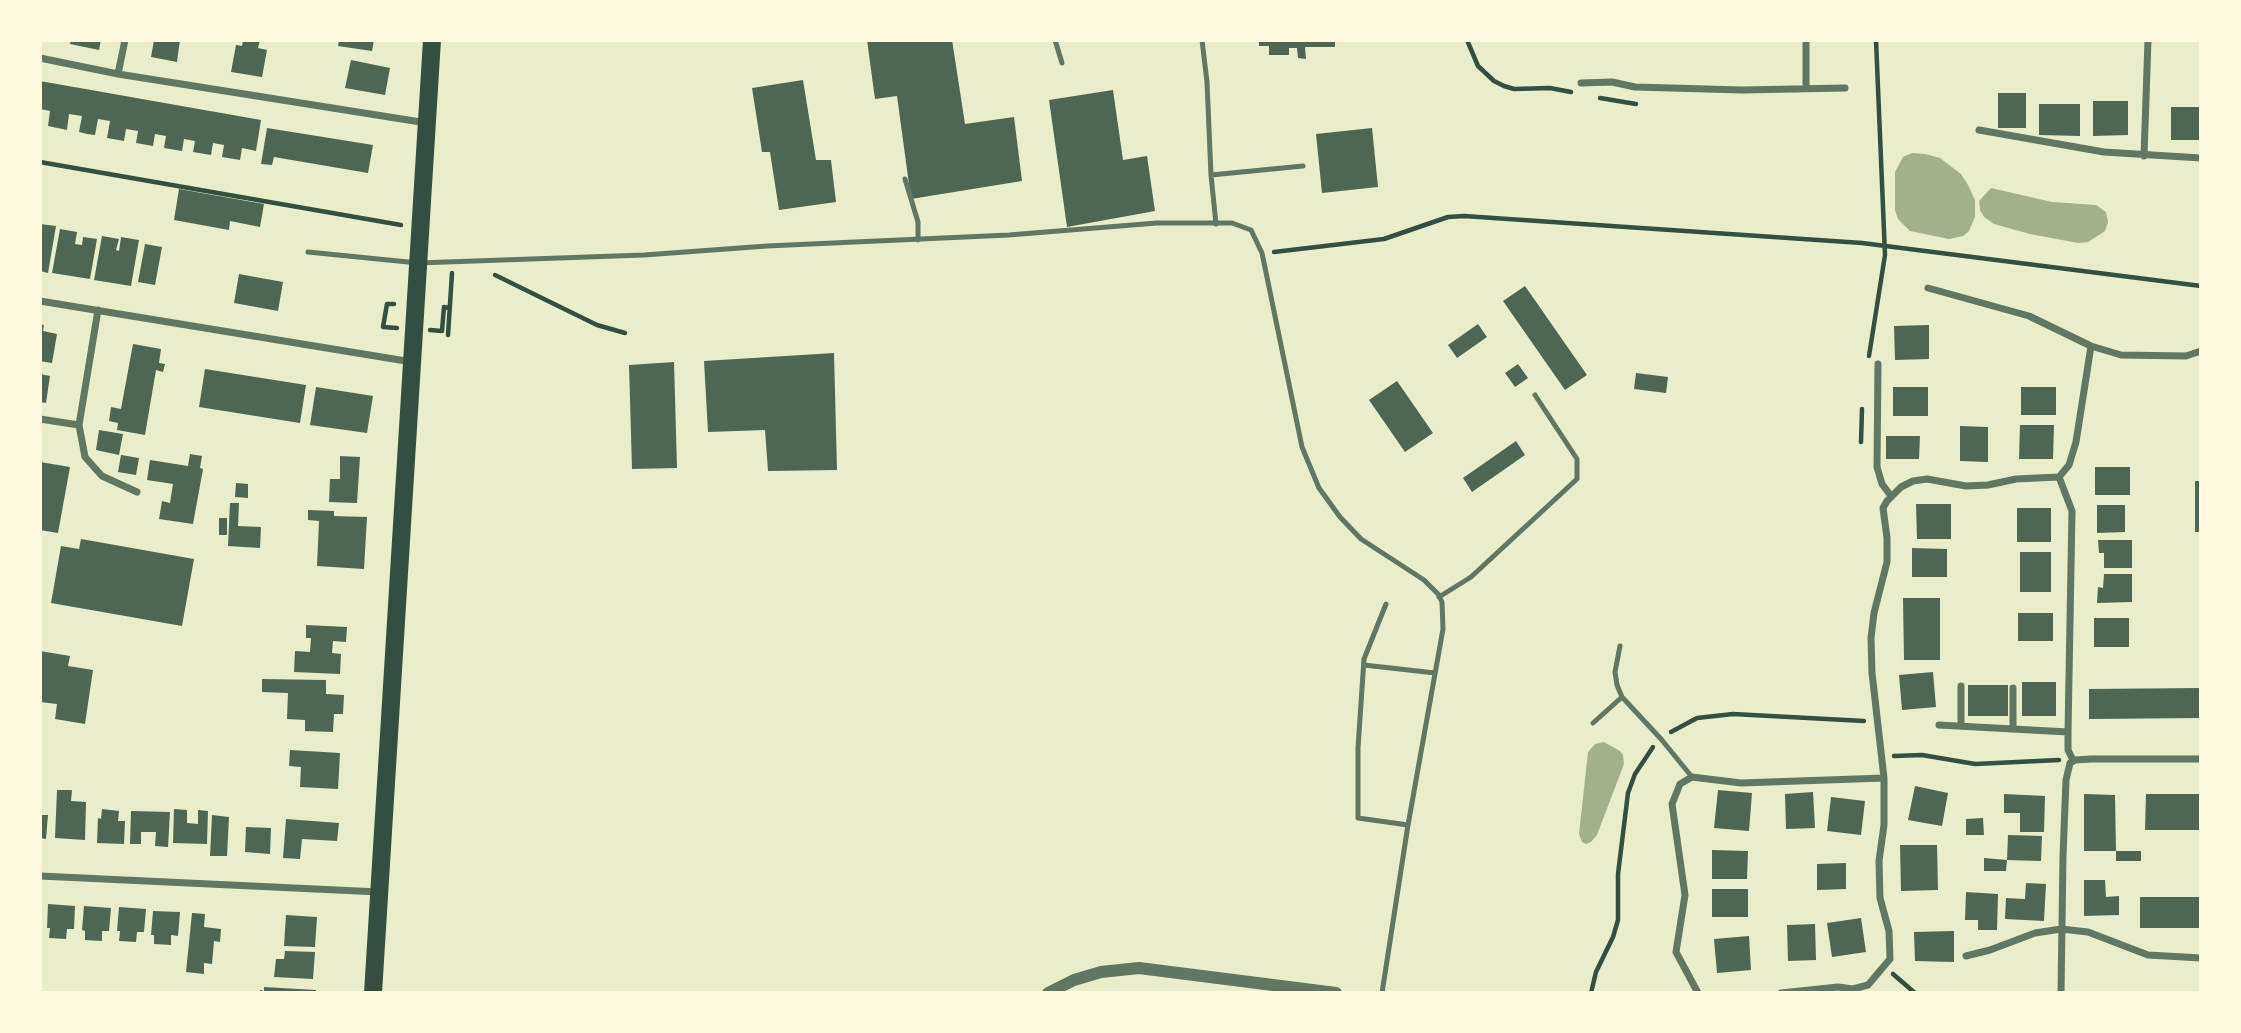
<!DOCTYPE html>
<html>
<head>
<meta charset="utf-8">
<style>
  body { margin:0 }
  #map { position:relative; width:2241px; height:1033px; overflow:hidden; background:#e9edc9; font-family:Karla,sans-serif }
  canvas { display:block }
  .frame { position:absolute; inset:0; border:42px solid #fefae0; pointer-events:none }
</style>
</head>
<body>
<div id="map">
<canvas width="2241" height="1033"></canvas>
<div class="frame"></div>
</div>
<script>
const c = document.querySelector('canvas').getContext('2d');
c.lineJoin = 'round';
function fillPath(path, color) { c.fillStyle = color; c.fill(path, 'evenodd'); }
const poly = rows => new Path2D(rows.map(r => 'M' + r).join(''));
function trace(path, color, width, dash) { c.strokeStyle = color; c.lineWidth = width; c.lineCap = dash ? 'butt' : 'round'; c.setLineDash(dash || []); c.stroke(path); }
fillPath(poly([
  [1912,153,1925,154,1940,158,1961,174,1968,185,1975,200,1975,217,1969,231,1963,236,1949,239,1910,231,1898,219,1895,210,1895,172,1903,157],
  [1991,188,2052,202,2096,205,2106,212,2108,222,2105,231,2088,242,2078,243,2030,234,1994,224,1984,217,1980,210,1979,201],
  [1604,742,1620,751,1623,755,1624,764,1597,835,1591,842,1586,844,1582,842,1579,834,1588,752,1595,744]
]), '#a3b18a');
fillPath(poly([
  [71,40,101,40,99,50,70,44],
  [154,40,180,40,177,62,151,57],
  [243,40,260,40,258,48,267,50,262,77,231,72,236,45,242,46],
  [339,40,374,40,372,51,338,46],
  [867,40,952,40,965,124,1014,117,1022,181,911,199,897,96,875,99],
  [1259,40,1335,40,1335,47,1305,47,1306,59,1298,58,1297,48,1289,48,1289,55,1269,55,1269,46,1259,46],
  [351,60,390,68,385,95,345,88],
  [803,80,816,160,831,160,836,202,779,210,770,152,762,152,752,88],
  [40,81,261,120,256,151,242,148,240,160,222,157,224,145,213,143,211,155,193,152,195,141,184,139,182,151,164,148,166,136,155,134,153,146,136,143,138,131,126,129,124,141,107,138,110,121,98,119,95,135,87,134,79,132,82,116,69,114,67,130,48,126,50,111,40,109],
  [1113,90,1123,160,1147,156,1155,211,1067,227,1049,100],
  [1998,93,2026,93,2026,128,1998,128],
  [2093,101,2128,101,2128,135,2093,136],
  [2039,104,2080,104,2080,136,2039,135],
  [2171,107,2201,107,2201,140,2171,140],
  [267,128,373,145,368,173,274,157,272,165,261,164],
  [1372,128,1378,187,1322,193,1316,134],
  [179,189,264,204,260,227,230,221,229,230,174,220],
  [40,224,56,226,48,273,40,271],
  [60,229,77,232,75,244,82,245,83,237,97,239,90,279,52,273],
  [102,236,119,239,116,250,119,251,121,237,139,240,131,286,94,280],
  [145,244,162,247,155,285,138,282],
  [239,274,283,282,278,311,234,303],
  [1525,286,1587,375,1565,390,1503,301],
  [40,324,44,325,43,331,57,334,52,363,40,361],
  [1478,324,1487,337,1457,358,1448,345],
  [1929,325,1929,359,1895,360,1894,326],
  [133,344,161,349,159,363,165,364,163,372,156,370,145,435,117,430,118,423,109,421,111,407,121,409],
  [834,353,837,470,768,471,765,430,708,432,704,361],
  [674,362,677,468,632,469,629,365],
  [1518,364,1528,378,1515,387,1505,373],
  [205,369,306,385,300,423,199,407],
  [1636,373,1668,377,1666,393,1634,389],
  [40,374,50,376,46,403,40,402],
  [1397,381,1433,433,1405,452,1369,400],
  [316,387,373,396,367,433,310,425],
  [1893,387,1928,387,1928,416,1893,416],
  [2021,387,2056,387,2056,415,2021,415],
  [2020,425,2054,425,2053,459,2019,459],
  [1960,426,1988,427,1988,462,1960,461],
  [99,430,123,434,119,455,96,450],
  [1886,436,1920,436,1919,459,1886,459],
  [1516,441,1525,455,1472,492,1463,478],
  [190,454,202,456,200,468,203,469,193,524,159,519,162,501,170,503,173,484,147,480,150,460,188,466],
  [121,455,139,458,136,475,118,472],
  [340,456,360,457,357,503,329,502,330,479,340,479],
  [40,462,70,467,58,533,40,530],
  [2095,467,2130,467,2130,495,2095,495],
  [2195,481,2201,481,2201,532,2195,532],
  [236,483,248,484,248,498,235,497],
  [230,503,239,503,238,526,261,527,260,548,228,546],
  [1916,504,1951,504,1951,539,1917,539],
  [2097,505,2125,505,2125,532,2097,533],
  [2017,508,2051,508,2051,542,2017,542],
  [308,510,334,511,334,516,367,517,364,569,317,566,319,521,308,520],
  [219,518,227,518,227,535,219,535],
  [81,539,194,559,182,626,51,603,61,546,79,549],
  [2098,540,2132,540,2132,568,2104,568,2104,553,2099,553],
  [1912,548,1947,549,1947,577,1912,577],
  [2020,552,2051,552,2051,592,2020,592],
  [2104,574,2132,574,2132,602,2097,603,2098,587,2103,588],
  [1903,598,1940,598,1940,660,1904,660],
  [2018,613,2053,613,2053,641,2018,641],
  [2094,618,2129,618,2129,647,2094,647],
  [306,625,347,627,346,642,333,641,332,653,341,654,340,674,294,672,295,651,310,652,311,638,306,638],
  [40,651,70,656,68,666,93,670,85,724,55,719,57,704,40,702],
  [1933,672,1936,707,1902,710,1899,675],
  [262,679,326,680,326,694,344,695,343,714,334,714,333,732,305,731,305,720,287,719,288,693,262,692],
  [2022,682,2056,682,2056,716,2022,716],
  [1968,685,2008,685,2008,716,1968,716],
  [2201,688,2201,718,2089,719,2089,689],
  [290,750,340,753,338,789,300,787,301,767,289,766],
  [1915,786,1948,793,1942,826,1908,820],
  [57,790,72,790,71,801,86,802,85,840,55,838],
  [1718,790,1752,793,1749,831,1714,828],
  [1813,792,1815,828,1786,829,1785,794],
  [2004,794,2045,796,2044,832,2020,832,2020,813,2004,813],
  [2084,794,2115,795,2116,851,2141,851,2141,861,2116,861,2116,851,2084,851],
  [2146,794,2201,794,2201,830,2145,830],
  [1831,797,1865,801,1861,835,1827,831],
  [102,809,119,811,118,821,125,821,124,844,97,843,98,818,101,819],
  [174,809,187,810,187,823,198,824,198,810,208,811,207,844,173,843],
  [131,811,170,812,168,847,155,846,156,832,141,832,141,844,130,844],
  [40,815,48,815,46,839,40,838],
  [212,815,229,817,227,856,210,856],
  [1983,818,1984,835,1966,835,1966,819],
  [286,819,339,823,337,841,302,839,300,859,283,858],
  [246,827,271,828,270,854,245,852],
  [2008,835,2042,836,2041,861,2007,860],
  [1900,845,1937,845,1938,890,1901,891],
  [1712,850,1748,851,1747,879,1712,879],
  [1984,858,2007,860,2006,871,1984,871],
  [1846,863,1846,889,1817,890,1817,864],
  [2084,880,2105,880,2106,897,2119,896,2119,915,2084,916],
  [2026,883,2046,884,2044,921,2005,919,2006,898,2025,899],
  [1712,889,1748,889,1748,917,1712,917],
  [1966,892,1998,894,1997,930,1978,930,1978,920,1965,920],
  [2140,897,2201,897,2201,928,2140,928],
  [48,904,75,906,74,929,67,929,66,939,49,938,50,928,47,928],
  [84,906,111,908,109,931,102,931,102,941,85,940,85,931,82,930],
  [119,907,146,909,144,932,137,932,136,942,119,941,120,931,117,931],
  [153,911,180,912,178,936,171,935,171,945,154,944,154,935,151,935],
  [192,913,205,914,204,927,221,929,220,942,214,941,212,964,204,963,204,974,186,972],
  [286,915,317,917,315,947,284,946],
  [1861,918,1866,952,1832,957,1827,923],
  [1815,924,1816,960,1788,961,1787,925],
  [1954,931,1954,962,1915,961,1914,932],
  [1749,936,1751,970,1717,973,1714,939],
  [285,951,315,952,313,979,274,977,276,959,284,959],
  [264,987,316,990,316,993,260,993,260,990,264,991]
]), '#4f6655');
trace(poly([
  [1467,40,1478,66,1494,81,1504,86,1514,89,1550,88,1571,92],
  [1600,98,1636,104],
  [40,162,401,225],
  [1274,252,1384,239,1448,217,1464,216,1862,243,2201,286],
  [495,275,597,325,625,333],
  [394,304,387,304,383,327,397,328],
  [430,330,442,331,444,307,449,308],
  [448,335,452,273],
  [1869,356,1885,255,1876,40],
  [1861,442,1862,409],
  [1671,732,1697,718,1733,714,1864,721],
  [1894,756,1922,755,1975,764,2059,760],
  [1893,974,1915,993],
  [1591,993,1596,972,1613,937,1618,920,1618,874,1628,793,1635,774,1653,747]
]), '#344e41', 4.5);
trace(poly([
  [1055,40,1062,63],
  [1202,40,1207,82,1211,175,1216,224],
  [1211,175,1303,166],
  [905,179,918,222,918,240],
  [308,252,418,263,644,255,767,246,1009,235,1157,223,1232,223,1251,230,1262,253,1302,447,1319,488,1340,517,1361,539,1424,580,1438,594,1442,602,1443,629,1408,825,1382,993],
  [1439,597,1471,577,1577,479,1577,459,1535,395],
  [1386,604,1364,659,1358,748,1358,818,1408,825],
  [1620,646,1615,672,1617,685,1622,697,1661,739,1692,777],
  [1364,665,1435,673],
  [1593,723,1622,697]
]), '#617663', 5);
trace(poly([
  [40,58,118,74,427,123],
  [118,74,125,40],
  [1581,83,1612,82,1635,87,1742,90,1845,88],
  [1806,88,1806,40],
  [1979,130,2104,152,2201,158],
  [2144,156,2148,40],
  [1928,288,2029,316,2091,346,2121,355,2186,356,2201,351],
  [40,301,412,362],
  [98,310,79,425,85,457,102,476,137,492],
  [1878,364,1877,467,1882,484,1891,496],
  [40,419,79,425],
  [1961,686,1961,726],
  [1939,725,2068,732],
  [2013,729,2013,688],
  [2073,760,2068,750,2068,732,2072,511,2059,477,2069,465,2076,442,2091,346],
  [40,876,379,892],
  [1966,956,1990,950,2035,933,2061,929,2088,932,2148,955,2201,958],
  [1698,993,1676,952,1685,895,1672,804,1680,784,1692,777,1741,783,1884,778],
  [1781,993,1838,987,1853,989,1868,985,1890,959,1889,931,1880,898,1879,861,1884,825,1884,778,1872,673,1871,638,1874,613,1887,562,1887,538,1883,508,1887,501,1901,487,1913,481,1927,479,1966,486,1988,485,2016,479,2059,477],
  [2061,993,2063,856,2066,780,2070,763,2075,760,2091,759,2201,759]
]), '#617663', 7);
trace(poly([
  [1048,993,1074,980,1101,972,1139,968,1336,993]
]), '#617663', 12);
trace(poly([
  [373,993,432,40]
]), '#344e41', 18);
</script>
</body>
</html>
